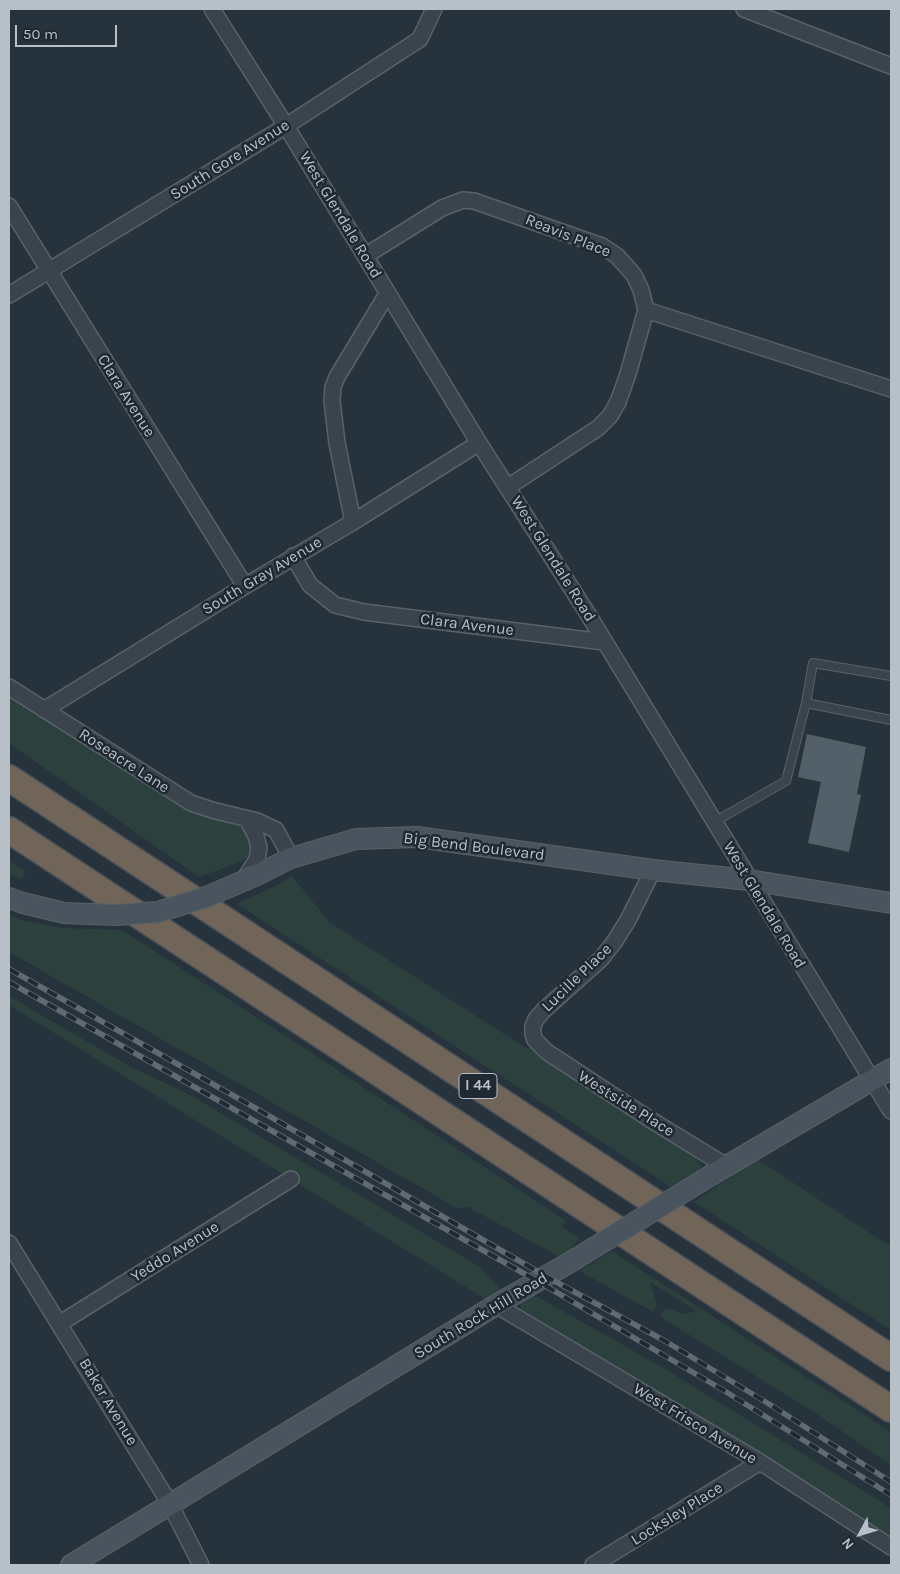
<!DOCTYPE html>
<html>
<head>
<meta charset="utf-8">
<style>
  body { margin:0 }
  #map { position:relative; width:900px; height:1574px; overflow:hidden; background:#27333c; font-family:Karla,sans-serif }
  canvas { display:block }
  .frame { position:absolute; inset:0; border:10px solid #b7bfc7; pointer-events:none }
  .north { position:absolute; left:835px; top:1509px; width:50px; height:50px; -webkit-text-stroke:4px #202931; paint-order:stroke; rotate:231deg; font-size:14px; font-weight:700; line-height:20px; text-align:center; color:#b7bfc7 }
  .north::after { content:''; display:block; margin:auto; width:18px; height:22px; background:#b7bfc7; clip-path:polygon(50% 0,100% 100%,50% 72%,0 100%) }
  .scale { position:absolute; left:15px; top:25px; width:102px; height:22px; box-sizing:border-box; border:2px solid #b7bfc7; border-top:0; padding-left:6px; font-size:15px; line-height:18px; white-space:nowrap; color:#b7bfc7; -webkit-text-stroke:4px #202931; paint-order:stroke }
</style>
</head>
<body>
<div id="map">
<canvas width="900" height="1574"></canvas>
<div class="frame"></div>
<div class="north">N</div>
<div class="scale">50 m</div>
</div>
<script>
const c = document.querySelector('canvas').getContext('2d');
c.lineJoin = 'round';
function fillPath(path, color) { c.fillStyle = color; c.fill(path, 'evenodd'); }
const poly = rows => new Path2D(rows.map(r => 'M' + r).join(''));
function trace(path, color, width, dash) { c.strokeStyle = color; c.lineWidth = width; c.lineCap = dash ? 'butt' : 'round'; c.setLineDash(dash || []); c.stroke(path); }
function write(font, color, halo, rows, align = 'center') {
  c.font = font + ' Karla,sans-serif'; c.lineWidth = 5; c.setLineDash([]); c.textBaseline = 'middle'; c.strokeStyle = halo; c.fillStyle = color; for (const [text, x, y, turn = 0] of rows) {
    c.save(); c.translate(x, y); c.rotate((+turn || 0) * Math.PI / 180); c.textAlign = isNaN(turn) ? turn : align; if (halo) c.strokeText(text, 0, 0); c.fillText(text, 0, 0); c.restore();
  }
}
fillPath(poly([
  [9,697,180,803,208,817,226,820,239,826,249,832,253,841,251,849,247,857,240,862,199,877,9,743],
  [9,861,26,871,22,879,9,874],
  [292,876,329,922,526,1048,532,1048,561,1070,697,1159,702,1165,699,1171,671,1187,237,904,281,883],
  [9,915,21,920,62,928,122,930,327,1063,566,1221,562,1227,579,1238,571,1249,558,1256,468,1207,457,1208,9,952],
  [9,996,127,1065,192,1096,480,1267,502,1291,487,1300,9,1005],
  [757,1159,891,1247,891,1330,694,1202],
  [612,1251,891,1432,891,1465,814,1412,659,1316,666,1308,684,1314,696,1311,649,1281,657,1304,653,1312,580,1271],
  [530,1296,538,1297,665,1369,891,1508,891,1540,526,1317,521,1310,520,1304,525,1298]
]), '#2c413e');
fillPath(poly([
  [807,734,866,747,857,794,861,795,849,852,808,843,821,782,798,777]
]), '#536069');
const lane = poly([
  [806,703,891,720],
  [714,822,786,781,806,703,813,663,891,676]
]);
const street = poly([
  [212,9,286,126,479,443,586,611,891,1111],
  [744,9,891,66],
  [9,206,245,586],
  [365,256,442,208,463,200,474,201,602,246,617,256,634,275,641,290,646,310,891,389],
  [9,295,286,126,420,39,434,9],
  [508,487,598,428,610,416,618,402,628,374,646,310],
  [353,522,337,443,332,401,333,387,337,377,387,294],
  [293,556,310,585,335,605,364,612,604,642],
  [9,687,191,803,212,810,257,821,276,830,291,858],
  [44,710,245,586,353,522,479,443],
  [653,870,628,920,615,941,601,959,544,1010,536,1019,533,1026,533,1034,535,1040,547,1052,651,1120,726,1166],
  [243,881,257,859,259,848,256,836,247,819],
  [9,1243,170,1504,201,1565],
  [496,1305,760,1462,891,1547],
  [59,1324,291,1179],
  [593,1565,760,1462]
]);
const secondary = poly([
  [255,876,291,858,356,839,417,837,653,870,749,880,891,903],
  [9,898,23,903],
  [713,1174,891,1069],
  [71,1565,496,1305,574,1260]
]);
const highway = poly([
  [9,778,891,1358],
  [9,830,891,1409]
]);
trace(lane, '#59626a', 10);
trace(street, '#59626a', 18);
trace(secondary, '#59626a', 22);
trace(highway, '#464f57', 29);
trace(lane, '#3b444c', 8);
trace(street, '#3b444c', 15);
trace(secondary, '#49545e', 20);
trace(highway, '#716459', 26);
const rail = poly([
  [9,969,257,1109,547,1277,665,1341,769,1404,891,1482],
  [9,982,539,1282,723,1390,891,1495]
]);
trace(rail, '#5f6b74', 5.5);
trace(rail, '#202931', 4, [11]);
const secondaryBridge = poly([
  [23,903,64,913,116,915,158,912,206,897,255,876],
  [574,1260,713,1174]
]);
trace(secondaryBridge, '#59626a', 22, []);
trace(secondaryBridge, '#49545e', 20);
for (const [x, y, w] of [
  [478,1086,38]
]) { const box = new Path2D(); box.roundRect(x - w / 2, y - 12.5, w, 25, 4); c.fillStyle = '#202931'; c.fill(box); trace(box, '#b7bfc7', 1); }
write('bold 15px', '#b7bfc7', null, [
  ["I 44",478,1086]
]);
write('16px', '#b7bfc7', '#202931', [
  ["South Gore Avenue",230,160,-32],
  ["West Glendale Road",340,215,59],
  ["Reavis Place",568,236,22],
  ["Clara Avenue",126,396,58],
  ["West Glendale Road",553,559,58],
  ["South Gray Avenue",262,576,-31],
  ["Clara Avenue",467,625,7],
  ["Roseacre Lane",124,761,33],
  ["Big Bend Boulevard",474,847,7],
  ["West Glendale Road",764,905,59],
  ["Lucille Place",577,978,-44],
  ["Westside Place",626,1104,32],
  ["Yeddo Avenue",175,1252,-32],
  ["South Rock Hill Road",481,1316,-31],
  ["Baker Avenue",108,1402,59],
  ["West Frisco Avenue",695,1424,31],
  ["Locksley Place",677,1514,-32]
]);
</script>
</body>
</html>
